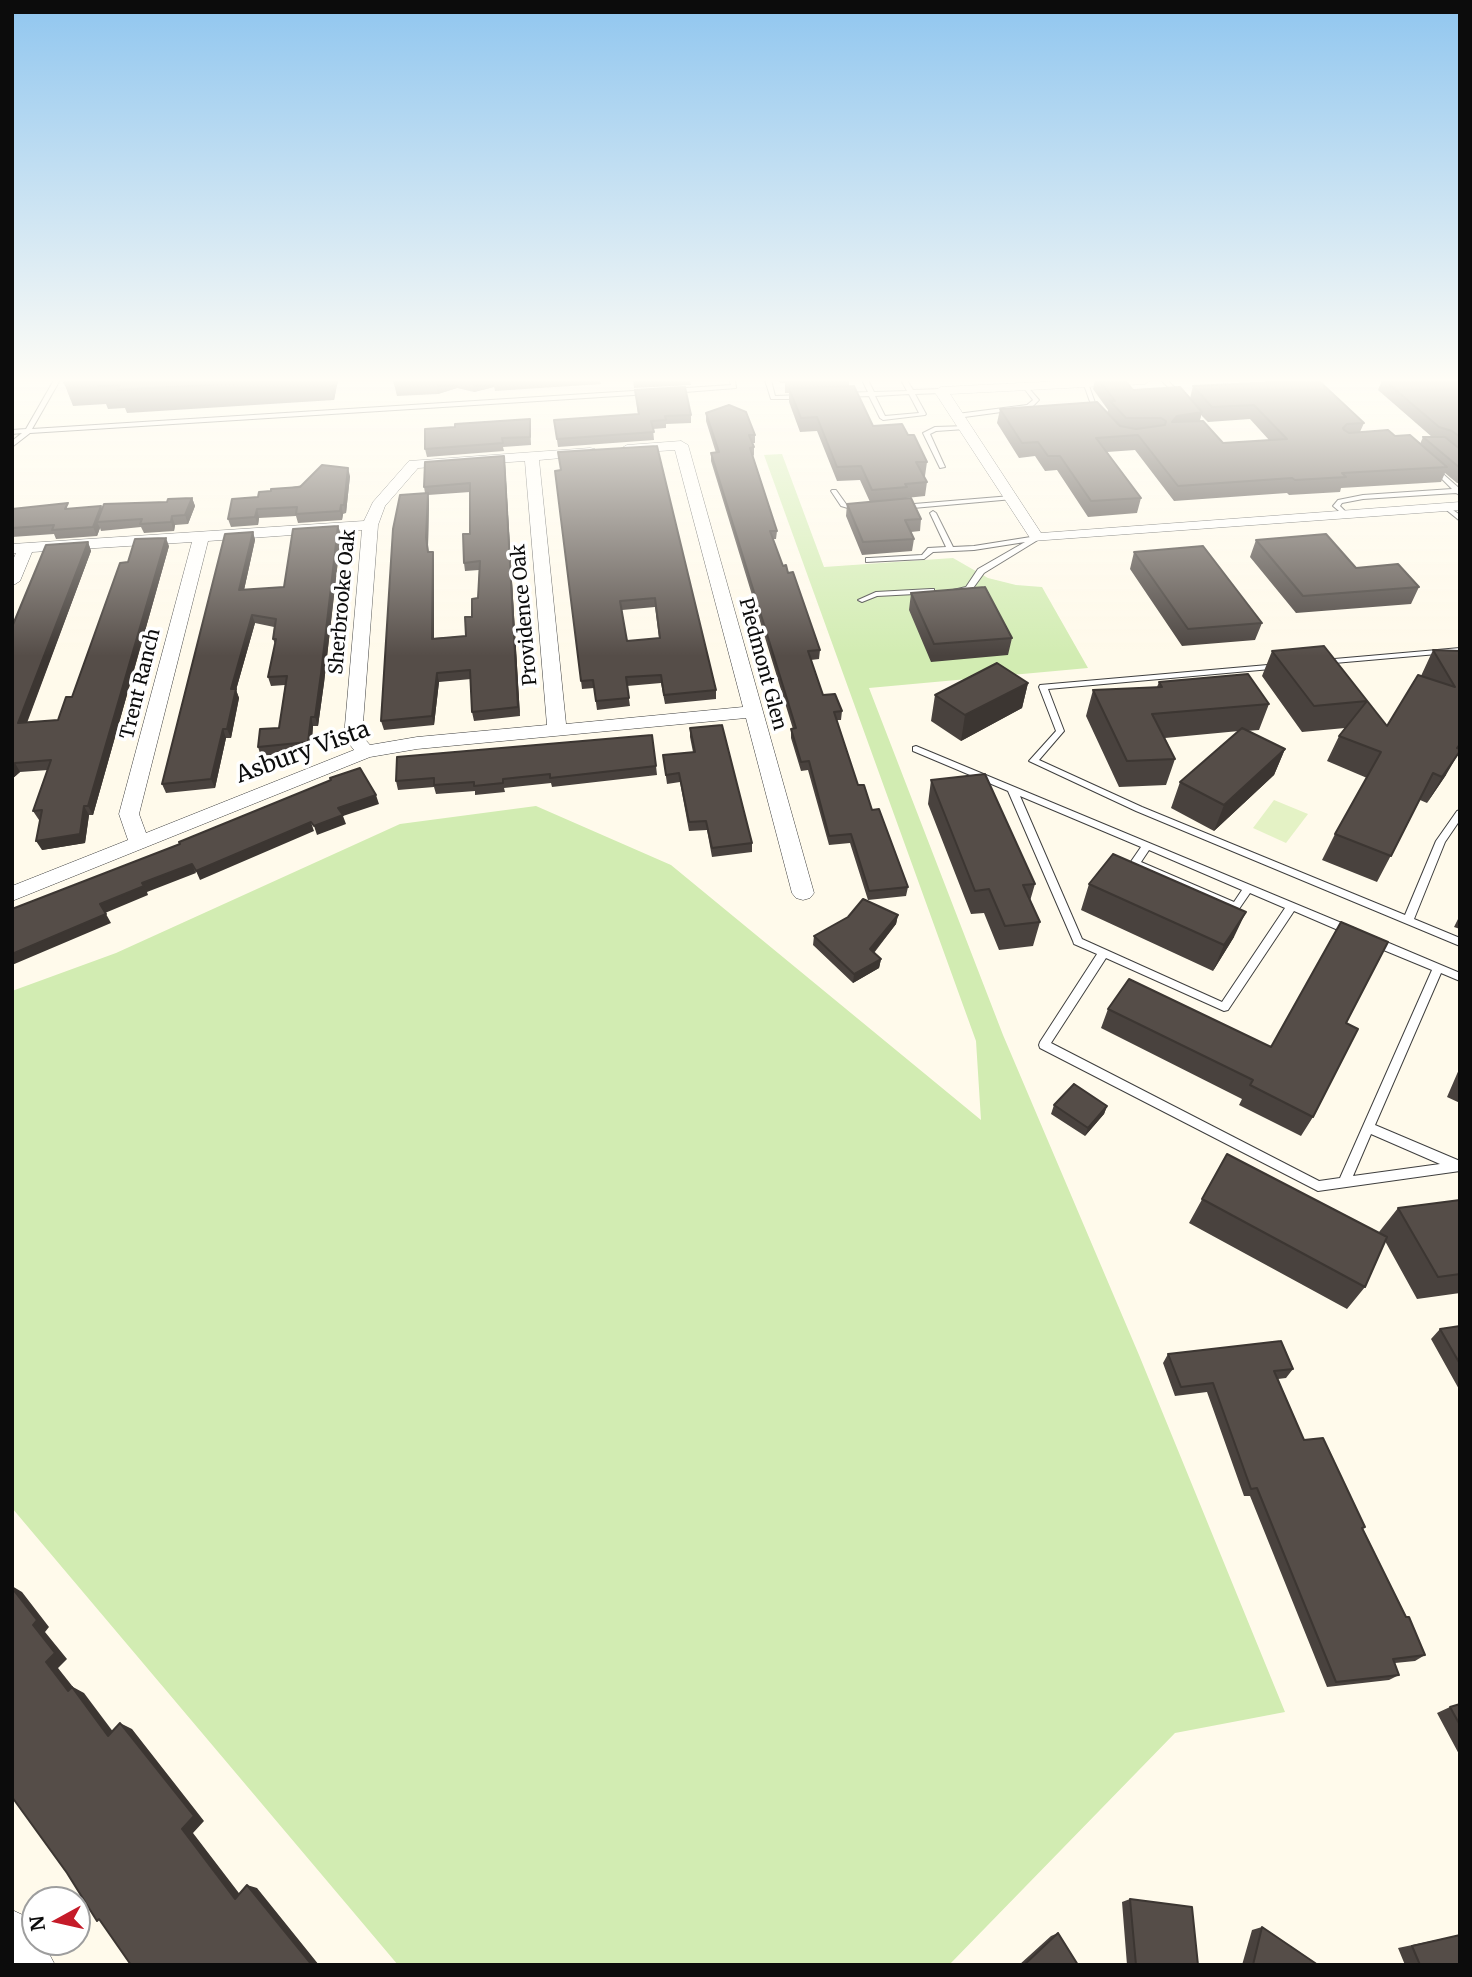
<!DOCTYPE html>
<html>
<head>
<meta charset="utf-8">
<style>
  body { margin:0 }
  #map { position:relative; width:1472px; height:1977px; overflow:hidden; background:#fffaeb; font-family:Merriweather,serif }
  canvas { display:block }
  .frame { position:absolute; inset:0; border:14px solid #0c0c0c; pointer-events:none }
  .north { position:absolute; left:21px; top:1886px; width:70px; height:70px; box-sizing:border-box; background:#fff; border:2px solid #9e9e9e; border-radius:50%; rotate:262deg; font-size:19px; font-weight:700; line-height:28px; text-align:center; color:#0c0c0c }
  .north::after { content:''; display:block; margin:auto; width:24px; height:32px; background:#c51b29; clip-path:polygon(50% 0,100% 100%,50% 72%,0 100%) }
</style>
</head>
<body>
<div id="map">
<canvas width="1472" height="1977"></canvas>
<div class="frame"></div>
<div class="north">N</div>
</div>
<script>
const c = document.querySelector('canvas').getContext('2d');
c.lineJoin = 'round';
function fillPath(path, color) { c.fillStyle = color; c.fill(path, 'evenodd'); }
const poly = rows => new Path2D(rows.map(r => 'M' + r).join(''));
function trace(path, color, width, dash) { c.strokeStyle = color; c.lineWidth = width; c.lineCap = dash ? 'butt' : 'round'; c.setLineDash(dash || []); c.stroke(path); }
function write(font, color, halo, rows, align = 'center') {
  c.font = font + ' Merriweather,serif'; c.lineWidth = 7; c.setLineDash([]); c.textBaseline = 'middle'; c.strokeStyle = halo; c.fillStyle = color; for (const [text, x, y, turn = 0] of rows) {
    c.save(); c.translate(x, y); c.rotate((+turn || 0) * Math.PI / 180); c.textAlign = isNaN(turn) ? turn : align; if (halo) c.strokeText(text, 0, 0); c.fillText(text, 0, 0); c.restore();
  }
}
fillPath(poly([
  [782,454,824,567,953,558,988,578,1016,585,1042,587,1088,668,869,688,1003,1035,1139,1355,1285,1712,1175,1733,949,1965,398,1965,12,1508,12,991,116,953,400,824,536,806,671,865,981,1120,976,1041,764,455]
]), '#d2ecb2');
fillPath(poly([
  [1274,800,1308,814,1286,843,1253,828]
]), '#e4f2c5');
const lane = poly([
  [54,380,60,380,32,429,649,390,652,392,649,394,30,433,12,447,12,441,22,433,12,434,12,430,26,429,54,380],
  [729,380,735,380,736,388,672,393,669,391,672,389,731,385,729,380],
  [765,380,771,380,775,396,802,395,805,397,802,399,771,399,765,380],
  [862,380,868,380,874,392,907,391,901,380,907,380,913,390,941,389,944,391,941,393,915,394,926,414,925,415,883,420,880,418,869,396,846,397,843,395,846,393,868,392,862,380],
  [909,394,919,413,885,416,875,396,909,394],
  [1161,380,1167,380,1184,397,1184,399,1180,399,1161,380],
  [1083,382,1088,383,1099,414,1094,413,1083,382],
  [1026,385,1039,400,1031,408,957,418,954,416,957,414,1027,405,1033,400,1023,387,1026,385],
  [967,426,968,427,965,429,936,431,930,434,945,467,940,468,923,433,935,427,967,426],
  [1434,466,1460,489,1460,495,1456,493,1363,499,1342,503,1340,506,1348,514,1345,516,1333,506,1338,500,1363,495,1452,489,1432,469,1432,467,1434,466],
  [832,490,836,490,846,504,861,509,858,511,841,506,831,491,832,490],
  [1011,496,1013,497,1013,499,902,509,899,507,902,505,1011,496],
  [1446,505,1460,515,1460,521,1444,508,1443,507,1446,505],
  [933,511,936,513,953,547,974,546,1037,536,1041,538,984,573,971,591,968,591,957,592,953,590,966,587,978,569,1025,542,974,550,933,552,924,559,866,562,866,558,869,558,922,555,928,548,946,547,930,513,933,511],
  [931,589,934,589,934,593,877,596,862,602,858,600,876,592,931,589],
  [1460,648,1460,652,1323,664,1319,662,1323,660,1460,648],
  [1279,664,1282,664,1282,668,1048,689,1064,731,1039,760,1142,807,1405,915,1436,841,1457,811,1460,810,1460,820,1445,842,1414,919,1460,938,1460,946,1136,811,1029,761,1056,731,1039,687,1040,685,1279,664],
  [916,746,1356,929,1357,932,1356,935,1352,936,1294,911,1228,1010,1224,1011,1106,958,1051,1043,1319,1181,1340,1178,1432,970,1369,944,1368,941,1369,938,1377,938,1460,973,1460,981,1441,973,1375,1125,1460,1161,1460,1171,1318,1191,1040,1048,1039,1045,1040,1042,1097,954,1074,944,1073,941,1008,791,913,751,913,747,916,746],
  [1020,796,1141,847,1130,863,1132,865,1233,909,1239,909,1250,893,1285,908,1222,1002,1082,939,1020,796],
  [1149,850,1242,890,1234,902,1141,862,1149,850],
  [1371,1134,1440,1164,1353,1176,1371,1134]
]);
const street = poly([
  [1081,380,1151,380,1145,384,950,394,1041,533,1460,502,1460,510,1032,541,934,391,941,387,1081,380],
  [681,441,688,445,814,893,810,898,803,900,796,898,792,893,746,718,417,749,370,757,12,901,12,886,128,840,119,814,192,542,32,552,20,581,12,586,12,562,16,553,12,554,12,544,364,521,373,502,409,461,590,448,595,449,595,455,539,460,566,724,743,707,675,450,627,453,620,449,627,445,681,441],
  [525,461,547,725,417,737,370,745,362,736,378,525,385,506,418,468,525,461],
  [362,530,344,737,354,750,146,833,139,814,208,541,362,530],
  [12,1910,25,1916,35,1930,35,1942,43,1942,55,1965,13,1965,12,1910]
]);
trace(lane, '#3f3f3f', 2);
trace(street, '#3f3f3f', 1);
fillPath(lane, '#fff');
fillPath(street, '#fff');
fillPath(poly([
  [66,380,338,380,334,400,127,413,125,408,108,409,106,404,73,406,64,383],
  [393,380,600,380,601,384,495,391,494,387,474,392,457,388,438,394,397,396],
  [633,380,690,380,691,385,634,388],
  [779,380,849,380,849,386,873,426,908,435,927,462,925,476,923,476,927,482,925,496,906,498,921,519,920,531,911,532,914,539,912,551,862,555,846,516,847,504,870,502,860,480,837,481,817,431,800,432,789,402,789,393,785,393,785,383,780,383],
  [1095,380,1125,380,1133,390,1190,398,1193,386,1364,423,1360,432,1395,436,1420,444,1423,437,1432,437,1378,390,1382,380,1460,380,1460,483,1457,483,1445,473,1441,482,1341,488,1340,492,1289,495,1287,493,1174,501,1135,450,1107,452,1141,498,1137,513,1088,517,1057,470,1045,471,1035,456,1019,458,997,423,1000,409,1107,413,1108,410,1093,389],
  [1201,415,1208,422,1250,419,1269,440,1223,443,1200,421],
  [635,390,691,415,691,423,666,424,666,428,653,429,654,440,558,447,554,420,638,414],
  [706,413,755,435,755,443,752,443,754,447,754,455,753,456,777,531,776,539,773,539,783,566,820,650,819,659,811,660,823,695,842,711,841,720,837,720,858,785,872,810,908,887,906,896,868,900,850,843,829,845,808,770,801,771,791,738,791,729,793,729,711,461,711,453,716,453,706,421],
  [530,419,531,445,503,447,504,451,427,457,425,449,455,427],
  [558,452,716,690,716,699,665,704,661,683,627,686,630,706,597,710,594,688,582,689,555,471,561,470],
  [655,607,659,638,627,641,622,610],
  [505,464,520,716,474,721,472,712,471,679,439,682,434,725,384,730,381,721,425,493,424,487],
  [470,492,470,534,464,563,465,571,479,570,478,598,466,636,434,638,434,561,428,552,428,546,429,501,428,495],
  [350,476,346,513,343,514,342,520,298,523,296,516,259,518,258,525,231,527,228,519,258,497,271,491],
  [192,498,195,506,188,524,175,525,174,531,144,533,141,527,101,531,100,528,97,536,56,539,54,534,12,537,12,509,102,509,167,502],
  [253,532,255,540,244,590,284,587,341,534,324,683,318,726,313,726,311,751,261,756,258,747,279,728,285,685,271,686,268,677,275,644,273,639,274,627,255,623,236,690,239,698,231,738,226,738,215,788,166,793,162,784],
  [1256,540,1356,568,1419,587,1411,604,1296,613,1250,557],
  [88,542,91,551,27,723,58,720,72,697,128,562,169,546,93,815,89,815,85,843,42,850,41,820,39,820,33,811,48,770,20,772,12,779,12,627],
  [1134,552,1262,623,1255,640,1182,646,1130,569],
  [911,593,1012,638,1008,655,931,662,909,610],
  [1324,646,1387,726,1421,676,1433,650,1460,651,1446,775,1427,803,1420,800,1377,882,1322,860,1335,834,1367,778,1327,761,1339,736,1345,728,1302,732,1262,676,1272,651],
  [1159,682,1269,704,1259,730,1247,731,1285,749,1274,775,1214,831,1171,808,1180,782,1239,731,1165,738,1175,759,1166,785,1119,787,1086,716,1093,690,1157,687],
  [1028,683,1022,708,961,741,931,721,935,695],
  [690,728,752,843,752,852,712,857,707,830,689,831,680,782,667,784,663,755,693,752,690,737],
  [397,757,656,766,657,775,552,787,551,783,504,788,505,792,475,795,475,791,436,794,434,787,398,790,396,781],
  [931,780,1035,884,1030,901,1040,922,1033,946,999,950,984,913,971,914,928,804],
  [1089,884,1234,937,1213,971,1081,910],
  [898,915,896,924,874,953,881,959,879,968,853,983,813,945,814,936],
  [1460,915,1460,929,1454,927],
  [1108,1009,1271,1047,1346,1023,1313,1117,1301,1136,1239,1105,1242,1099,1101,1028],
  [1460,1067,1460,1103,1447,1097],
  [1054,1105,1107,1106,1104,1114,1085,1136,1051,1114],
  [1227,1154,1381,1234,1379,1232,1398,1208,1460,1200,1460,1293,1417,1299,1385,1241,1365,1287,1347,1309,1189,1223],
  [1460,1326,1460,1391,1431,1339,1440,1329],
  [1168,1354,1293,1369,1286,1378,1278,1379,1304,1440,1365,1527,1363,1529,1425,1655,1415,1661,1395,1663,1399,1675,1389,1680,1327,1687,1250,1496,1244,1496,1207,1392,1175,1396,1163,1363],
  [1460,1704,1460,1756,1437,1713,1450,1707],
  [1130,1899,1198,1965,1127,1965,1122,1902],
  [1262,1927,1318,1965,1242,1965,1252,1930],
  [1058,1933,1078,1965,1019,1965,1051,1936],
  [1460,1935,1460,1965,1405,1965,1398,1948]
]), '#49423e');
fillPath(poly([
  [329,380,338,380,334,400],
  [436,380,456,380,457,388,438,394],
  [472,380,493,380,494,387,474,392],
  [1202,412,1198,426,1172,422,1177,416],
  [504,456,505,464,520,716,518,707],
  [348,468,350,476,346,513,344,505],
  [428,493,429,501,428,546,429,561,426,537],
  [192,498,195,506,188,524,185,515],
  [341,505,343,514,342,520,340,511],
  [101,506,104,514,97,522,100,528,97,536,93,527],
  [257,509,259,518,258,525,255,517],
  [172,516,175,525,174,531,171,522],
  [338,526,341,534,324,683,318,726,315,717],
  [253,532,255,540,242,599,239,590],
  [166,538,169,546,93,815,88,806],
  [88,542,91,551,23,732,18,723],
  [433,552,434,561,434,647,432,639],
  [252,615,255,623,236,690,239,698,231,738,227,729,231,689],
  [437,673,439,682,434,725,432,716],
  [1028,683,1022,708,961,741,965,715],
  [311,717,313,726,311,751,308,742],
  [223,729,226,738,215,788,211,779],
  [1285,749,1274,775,1214,831,1224,805],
  [1460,751,1446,775,1427,803,1442,777],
  [15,763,20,772,12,779,12,766],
  [376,795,379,804,343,816,346,824,317,835,314,826,338,808],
  [84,806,89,815,85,843,42,850,36,841],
  [311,822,314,831,200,880,196,871],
  [192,864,196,873,147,892,148,895,105,913,100,904,142,883],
  [1246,912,1234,937,1213,971,1224,945],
  [106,914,111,923,12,965,12,954],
  [898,915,896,924,869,958,870,949],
  [881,959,879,968,853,983,854,974],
  [1107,1106,1104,1114,1085,1136,1088,1128],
  [12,1586,22,1592,49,1627,45,1632,67,1659,58,1668,73,1687,84,1693,120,1741,108,1736,68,1691,46,1662,33,1625],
  [120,1723,132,1729,204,1821,193,1833,245,1901,235,1899,182,1829],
  [247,1885,257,1888,319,1965,312,1965]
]), '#3c3632');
const building = poly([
  [66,380,296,380,118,390,120,385,99,386,102,381,64,383,66,380],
  [789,380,823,380,785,381,789,380],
  [1099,380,1125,380,1133,390,1180,387,1202,412,1177,416,1172,422,1203,421,1223,443,1287,439,1254,405,1212,407,1193,386,1318,380,1364,423,1347,424,1343,428,1344,430,1349,433,1388,430,1395,436,1410,435,1447,467,1342,473,1346,477,1295,480,1292,478,1178,486,1138,435,1096,438,1141,498,1091,501,1060,456,1048,456,1038,442,1022,443,1000,409,1097,402,1120,426,1136,429,1165,425,1166,421,1161,418,1126,418,1110,401,1115,401,1099,380],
  [1384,380,1460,380,1460,437,1452,431,1439,427,1384,380],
  [854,386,873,426,902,424,908,435,914,435,927,462,916,462,927,482,905,484,907,487,872,490,861,466,837,467,817,417,801,418,789,389,854,386],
  [685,387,691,415,665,416,666,420,651,421,654,432,557,439,554,420,639,414,635,390,685,387],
  [729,405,746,412,755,435,749,435,754,447,750,448,777,531,770,531,783,566,786,565,788,573,793,572,820,650,808,651,823,695,835,694,842,711,834,712,858,785,864,785,872,810,879,809,908,887,869,891,851,834,829,836,809,761,801,762,791,729,796,728,711,453,719,452,706,413,729,405],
  [530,419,530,437,502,438,503,443,425,449,425,429,455,427,455,424,530,419],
  [1423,437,1445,437,1460,449,1460,468,1423,437],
  [657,446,716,690,664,695,661,675,626,677,629,698,596,701,593,680,581,681,555,471,561,470,558,452,657,446],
  [655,598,660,638,627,641,620,601,655,598],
  [504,456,518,707,472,712,470,670,437,673,432,716,381,721,393,529,400,495,428,493,426,537,428,552,433,552,432,639,466,636,465,617,472,617,472,599,478,598,480,561,464,563,463,534,470,534,470,483,424,487,425,462,504,456],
  [322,465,348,468,344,505,341,505,340,511,296,514,297,507,257,509,255,517,228,519,232,499,258,497,259,492,271,491,271,489,300,487,322,465],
  [192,498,185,515,172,516,171,522,140,524,142,519,97,522,104,504,167,502,168,499,192,498],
  [911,498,921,519,905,520,914,539,863,542,847,504,911,498],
  [68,503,65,509,101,506,93,527,52,530,54,525,12,528,12,509,68,503],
  [338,526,321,674,315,717,311,717,308,742,258,747,260,729,279,728,287,676,268,677,276,639,273,639,276,619,252,615,231,689,236,689,227,729,223,729,211,779,162,784,225,534,253,532,239,590,284,587,293,529,338,526],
  [1326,534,1356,568,1398,564,1419,587,1303,596,1256,540,1326,534],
  [166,538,88,806,84,806,80,834,36,841,42,810,33,811,51,760,15,763,12,766,12,627,46,545,88,542,18,723,58,720,66,697,72,697,120,563,128,562,135,539,166,538],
  [1203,546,1262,623,1188,629,1134,552,1203,546],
  [985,587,1012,638,934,644,911,593,985,587],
  [1324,646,1387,726,1418,675,1455,687,1433,650,1460,651,1460,744,1457,748,1460,749,1460,751,1442,777,1433,773,1391,856,1335,834,1381,752,1339,736,1367,701,1314,706,1272,651,1324,646],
  [997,663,1028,683,965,715,935,695,997,663],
  [1248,674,1269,704,1152,714,1175,759,1127,761,1093,690,1162,687,1159,682,1248,674],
  [722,725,752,843,712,848,706,821,689,822,679,773,666,775,663,755,695,752,690,728,722,725],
  [1242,728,1285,749,1224,805,1180,782,1242,728],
  [652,735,656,766,550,778,550,774,503,779,503,783,474,786,474,782,434,785,434,778,396,781,397,757,652,735],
  [360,768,376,795,338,808,343,815,314,826,311,822,196,871,192,864,142,883,144,886,100,904,106,914,12,954,12,909,180,844,179,842,331,780,330,778,360,768],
  [985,774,1035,884,1023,885,1040,922,1005,926,989,889,975,891,931,780,985,774],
  [1113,854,1246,912,1224,945,1089,884,1113,854],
  [863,899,898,915,870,949,881,959,854,974,814,936,848,917,863,899],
  [1341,922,1388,942,1346,1023,1358,1029,1313,1117,1250,1085,1253,1080,1108,1009,1129,979,1271,1047,1341,922],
  [1074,1084,1107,1106,1088,1128,1054,1105,1074,1084],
  [1227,1154,1387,1237,1365,1287,1202,1199,1227,1154],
  [1460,1200,1460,1274,1438,1277,1398,1208,1460,1200],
  [1460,1326,1460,1364,1440,1329,1460,1326],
  [1281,1341,1293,1369,1274,1371,1304,1440,1323,1438,1365,1527,1362,1528,1406,1617,1409,1617,1425,1655,1393,1659,1399,1675,1336,1682,1257,1488,1251,1489,1213,1383,1181,1387,1168,1354,1281,1341],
  [12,1588,37,1620,33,1625,55,1653,46,1662,68,1691,72,1687,108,1736,120,1723,194,1816,182,1829,235,1899,247,1885,312,1965,131,1965,99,1919,97,1921,67,1873,12,1797,12,1588],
  [1460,1704,1460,1725,1450,1707,1460,1704],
  [1130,1899,1192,1907,1198,1965,1136,1965,1130,1899],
  [1262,1927,1318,1965,1253,1965,1262,1927],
  [1058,1933,1078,1965,1024,1965,1058,1933],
  [1460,1935,1460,1965,1420,1965,1412,1946,1460,1935]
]);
fillPath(building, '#554d48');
trace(building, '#3c3632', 2);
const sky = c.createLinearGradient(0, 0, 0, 656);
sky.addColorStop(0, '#90c6ef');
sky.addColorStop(0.58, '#fffdf6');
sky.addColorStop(1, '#fffdf600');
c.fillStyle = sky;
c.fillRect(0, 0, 1472, 656);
write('19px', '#0c0c0c', '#fff', [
  ["Sherbrooke Oak",343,602,-85],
  ["Providence Oak",525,615,-95],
  ["Piedmont Glen",762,664,75],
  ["Trent Ranch",141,684,-76]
]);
write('23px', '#0c0c0c', '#fff', [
  ["Asbury Vista",303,753,-20]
]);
</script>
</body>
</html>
